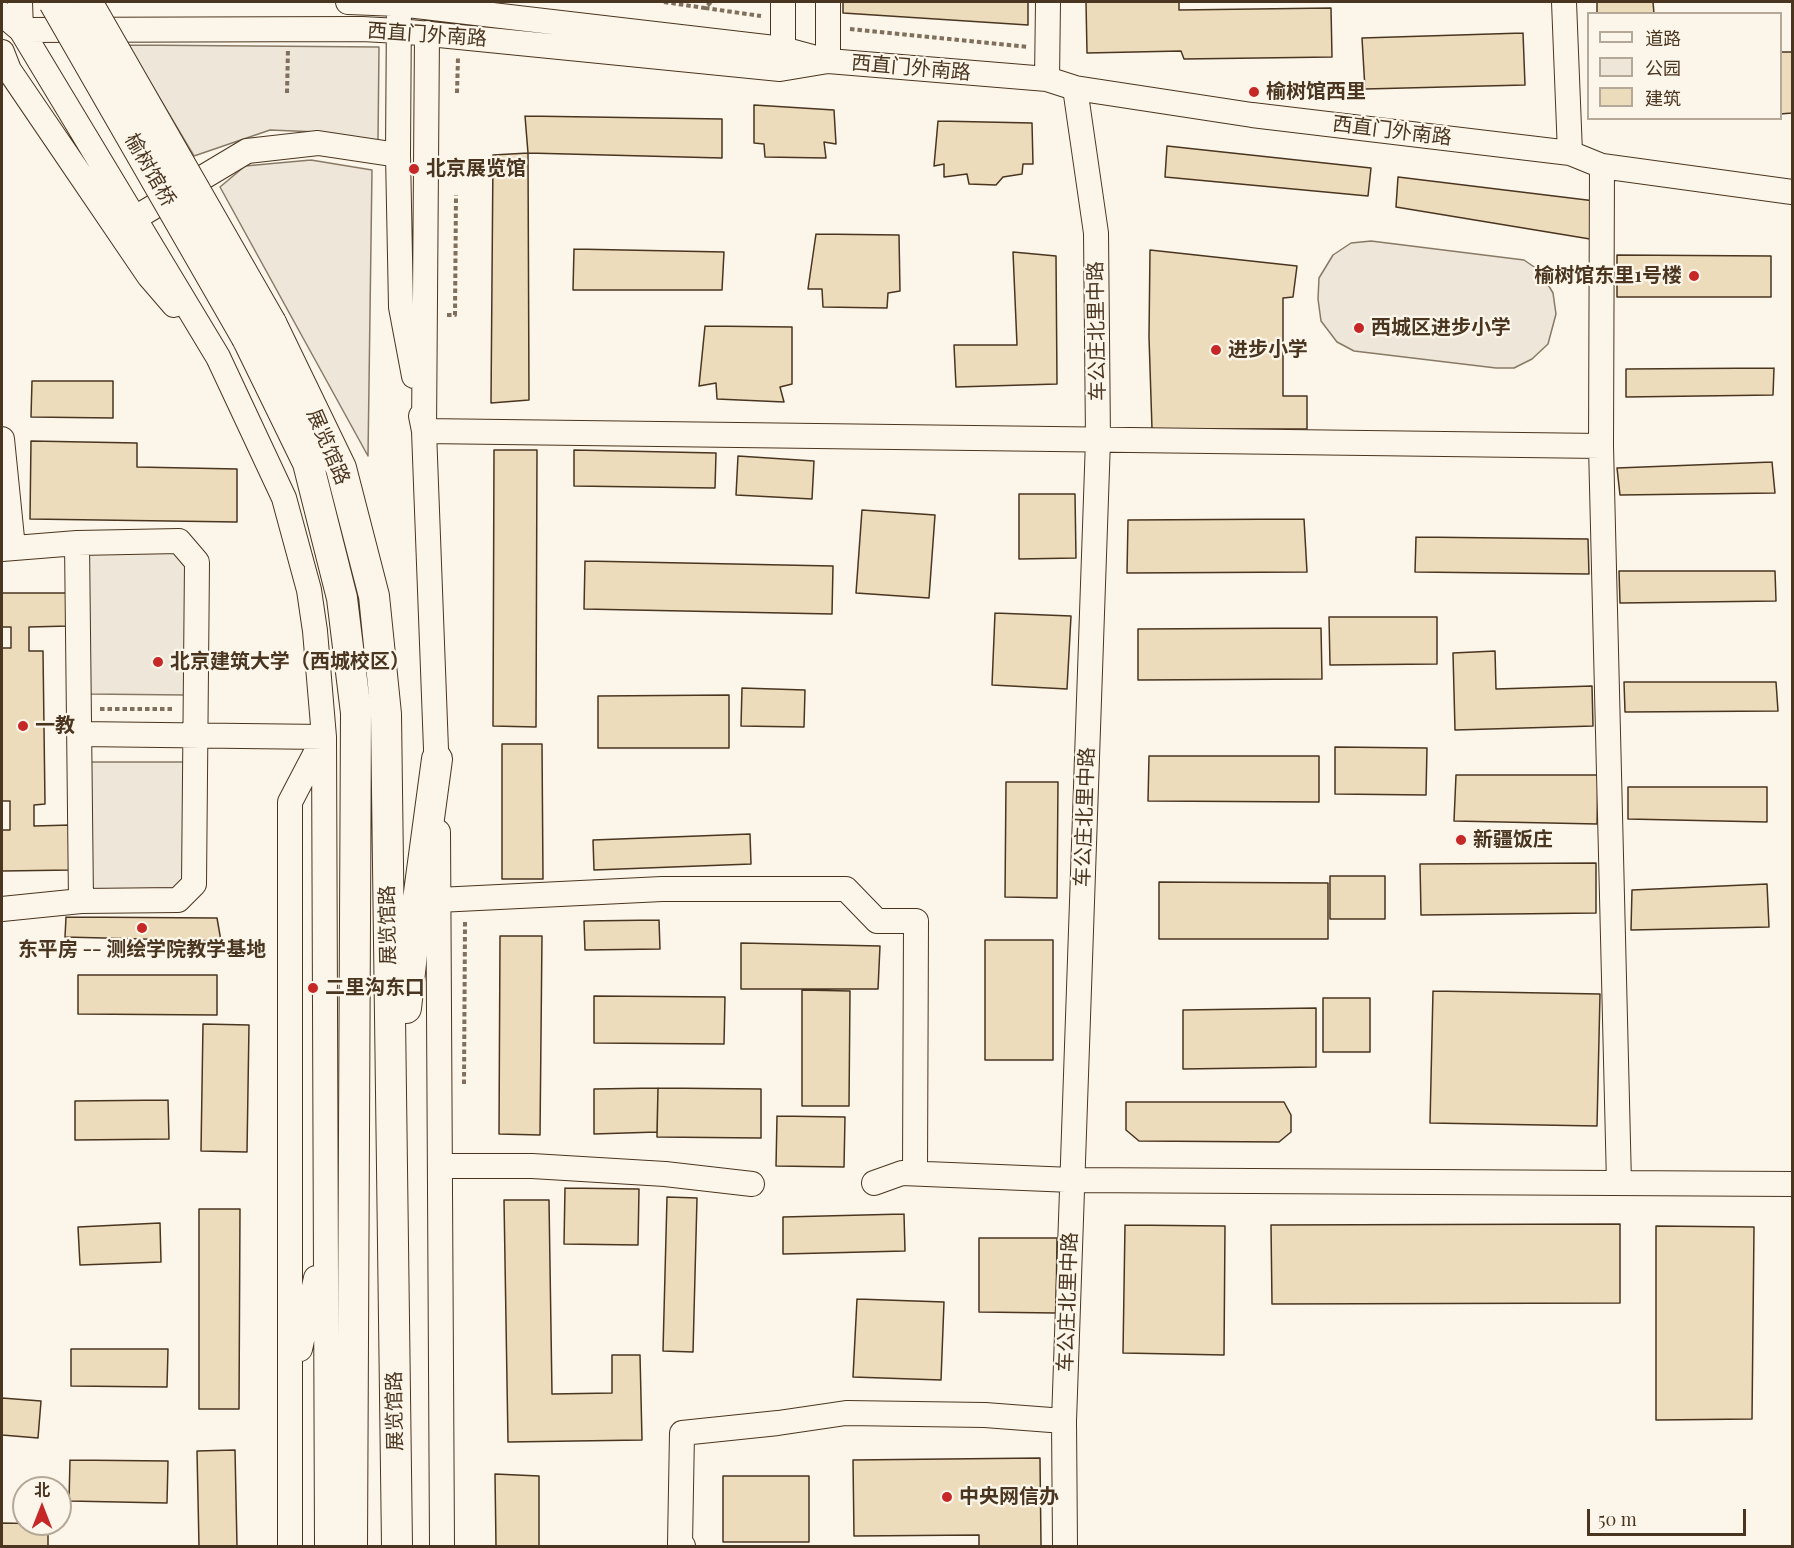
<!DOCTYPE html>
<html>
<head>
<meta charset="utf-8">
<style>
  body { margin:0 }
  #map { position:relative; width:1794px; height:1548px; overflow:hidden; background:#fbf6e9; font-family:"Playfair Display","Noto Sans SC",serif }
  canvas { display:block }
  .frame { position:absolute; inset:0; border:3px solid #4a3520; pointer-events:none }
  .legend { position:absolute; left:1587px; top:12px; width:195px; height:108px; box-sizing:border-box; background:#fbf6e9; border:2px solid #b4a999; margin:0; padding:8px 10px; list-style:none; font-size:18px; color:#4a3520 }
  .legend li { display:flex; align-items:center; gap:12px; height:30px }
  .legend b { width:30px; border:2px solid #b4a999 }
  .north { position:absolute; left:12px; top:1476px; width:60px; height:60px; box-sizing:border-box; background:#fbf6e9; border:2px solid #b4a999; border-radius:50%; rotate:0deg; font-size:16px; font-weight:700; line-height:24px; text-align:center; color:#4a3520 }
  .north::after { content:''; display:block; margin:auto; width:21px; height:27px; background:#c62828; clip-path:polygon(50% 0,100% 100%,50% 72%,0 100%) }
  .scale { position:absolute; left:1587px; top:1509px; width:159px; height:27px; box-sizing:border-box; border:3px solid #4a3520; border-top:0; padding-left:8px; font-size:18px; line-height:21px; white-space:nowrap; color:#4a3520; -webkit-text-stroke:4px #fbf6e9; paint-order:stroke }
</style>
</head>
<body>
<div id="map">
<canvas width="1794" height="1548"></canvas>
<div class="frame"></div>
<ul class="legend">
<li><b style="height:8px;background:#fbf6e9"></b>道路</li>
<li><b style="height:16px;background:#ede6d9"></b>公园</li>
<li><b style="height:16px;background:#ecdcbc"></b>建筑</li>
</ul>
<div class="north">北</div>
<div class="scale">50 m</div>
</div>
<script>
const c = document.querySelector('canvas').getContext('2d');
c.lineJoin = 'round';
function fillPath(path, color) { c.fillStyle = color; c.fill(path, 'evenodd'); }
const poly = rows => new Path2D(rows.map(r => 'M' + r).join(''));
function trace(path, color, width, dash) { c.strokeStyle = color; c.lineWidth = width; c.lineCap = dash ? 'butt' : 'round'; c.setLineDash(dash || []); c.stroke(path); }
function write(font, color, halo, rows, align = 'center') {
  c.font = font + ' "Playfair Display","Noto Sans SC",serif'; c.lineWidth = 4.5; c.setLineDash([]); c.textBaseline = 'middle'; c.strokeStyle = halo; c.fillStyle = color; for (const [text, x, y, turn = 0] of rows) {
    c.save(); c.translate(x, y); c.rotate((+turn || 0) * Math.PI / 180); c.textAlign = isNaN(turn) ? turn : align; if (halo) c.strokeText(text, 0, 0); c.fillText(text, 0, 0); c.restore();
  }
}
const green = poly([
  [128,45,379,47,378,141,318,132,270,130,194,156,128,45],
  [311,160,372,170,368,456,220,187,245,166,311,160],
  [1371,241,1524,260,1540,271,1553,293,1556,314,1548,344,1532,359,1514,368,1496,368,1354,351,1337,342,1321,321,1318,299,1319,278,1333,255,1351,243,1371,241],
  [174,552,185,566,186,695,88,694,87,554,174,552],
  [89,762,188,762,183,881,177,888,89,890,89,762]
]);
fillPath(green, '#ede6d9');
trace(green, '#887966', 1.5);
const building = poly([
  [843,2,1028,2,1028,25,843,13,843,2],
  [1086,2,1179,2,1179,10,1331,8,1332,57,1184,59,1181,51,1087,53,1086,2],
  [1597,2,1653,2,1654,14,1597,14,1597,2],
  [1523,33,1525,85,1365,89,1362,38,1523,33],
  [1780,52,1792,52,1792,113,1780,114,1780,52],
  [754,105,834,110,836,144,824,142,826,158,765,157,764,144,754,143,754,105],
  [525,116,722,119,722,158,528,153,525,116],
  [938,121,1032,123,1033,164,1023,164,1022,174,1003,177,996,185,969,184,967,174,944,177,944,164,934,166,938,121],
  [1167,146,1371,168,1368,196,1165,177,1167,146],
  [528,153,529,400,491,403,493,155,528,153],
  [1398,177,1595,201,1590,239,1396,207,1398,177],
  [816,234,899,235,900,291,888,293,887,308,823,307,822,289,808,289,816,234],
  [574,249,724,252,722,290,573,290,574,249],
  [1150,250,1297,266,1293,297,1283,298,1283,396,1307,396,1307,429,1152,429,1149,337,1150,250],
  [1013,252,1056,256,1057,384,956,387,954,345,1017,345,1013,252],
  [1617,255,1771,256,1771,297,1617,297,1617,255],
  [705,326,792,327,792,384,780,387,784,402,717,399,716,383,699,386,705,326],
  [1774,368,1773,395,1626,397,1626,369,1774,368],
  [32,381,113,381,113,418,31,417,32,381],
  [31,441,137,443,137,467,237,469,237,522,30,519,31,441],
  [494,450,537,450,536,727,493,726,494,450],
  [574,450,716,453,715,488,574,486,574,450],
  [738,456,814,461,812,499,736,495,738,456],
  [1772,462,1775,493,1620,495,1617,468,1772,462],
  [1019,494,1075,494,1076,558,1019,559,1019,494],
  [862,510,935,515,929,598,856,593,862,510],
  [1304,519,1307,572,1127,573,1128,520,1304,519],
  [1416,537,1588,539,1589,574,1415,572,1416,537],
  [585,561,833,566,832,614,584,609,585,561],
  [1619,571,1775,571,1776,601,1620,603,1619,571],
  [2,593,68,593,69,626,29,627,29,651,43,651,45,804,34,805,34,826,71,825,72,870,2,871,2,830,10,830,10,801,2,801,2,648,11,648,11,627,2,627,2,593],
  [995,613,1071,616,1067,689,992,685,995,613],
  [1329,617,1437,617,1437,664,1330,665,1329,617],
  [1321,628,1322,679,1138,680,1138,629,1321,628],
  [1495,651,1496,689,1592,686,1593,726,1455,730,1453,653,1495,651],
  [1624,682,1776,682,1778,711,1625,712,1624,682],
  [742,688,805,690,804,727,741,726,742,688],
  [729,695,729,748,598,748,598,696,729,695],
  [502,744,542,744,543,879,502,879,502,744],
  [1335,747,1427,748,1426,795,1335,794,1335,747],
  [1149,756,1319,756,1319,802,1148,801,1149,756],
  [1456,775,1598,775,1597,824,1454,821,1456,775],
  [1006,782,1058,782,1057,898,1005,897,1006,782],
  [1628,787,1767,787,1767,822,1628,819,1628,787],
  [750,834,751,864,594,870,593,840,750,834],
  [1596,863,1596,913,1421,915,1420,864,1596,863],
  [1330,876,1385,876,1385,919,1330,919,1330,876],
  [1159,882,1328,883,1328,939,1159,939,1159,882],
  [1767,884,1769,927,1631,930,1632,890,1767,884],
  [66,917,217,918,221,941,65,937,66,917],
  [659,920,660,949,585,950,584,921,659,920],
  [500,936,542,936,540,1135,499,1134,500,936],
  [985,940,1053,940,1053,1060,985,1060,985,940],
  [741,943,880,946,878,989,741,989,741,943],
  [78,975,217,975,217,1015,78,1014,78,975],
  [802,990,850,991,849,1106,802,1106,802,990],
  [1433,991,1600,994,1597,1126,1430,1123,1433,991],
  [594,996,725,997,724,1044,594,1043,594,996],
  [1323,998,1370,998,1370,1052,1323,1052,1323,998],
  [1316,1008,1316,1067,1183,1069,1183,1010,1316,1008],
  [203,1024,249,1025,247,1152,201,1151,203,1024],
  [658,1088,657,1132,594,1134,594,1089,658,1088],
  [658,1088,761,1089,761,1138,657,1137,658,1088],
  [168,1100,169,1139,75,1140,75,1101,168,1100],
  [1126,1102,1284,1102,1291,1115,1291,1132,1279,1142,1139,1141,1126,1130,1126,1102],
  [777,1116,845,1117,844,1167,776,1166,777,1116],
  [565,1188,639,1189,638,1245,564,1244,565,1188],
  [667,1197,697,1198,693,1352,663,1351,667,1197],
  [504,1200,549,1200,552,1394,612,1393,612,1355,640,1355,642,1440,508,1442,504,1200],
  [199,1209,240,1209,239,1409,199,1409,199,1209],
  [904,1214,905,1251,783,1254,783,1217,904,1214],
  [160,1223,161,1262,80,1265,78,1227,160,1223],
  [1620,1224,1620,1303,1272,1304,1271,1225,1620,1224],
  [1125,1225,1225,1226,1224,1355,1123,1353,1125,1225],
  [1656,1226,1754,1227,1752,1419,1656,1420,1656,1226],
  [979,1238,1057,1238,1056,1313,979,1312,979,1238],
  [857,1299,944,1302,941,1380,853,1377,857,1299],
  [71,1349,168,1349,167,1387,71,1386,71,1349],
  [2,1398,41,1401,38,1438,2,1435,2,1398],
  [235,1450,237,1546,199,1546,197,1451,235,1450],
  [1040,1458,1041,1546,979,1546,979,1535,854,1536,853,1460,1040,1458],
  [70,1460,168,1461,167,1503,69,1501,70,1460],
  [495,1474,539,1476,539,1546,496,1546,495,1474],
  [723,1476,809,1476,809,1542,723,1542,723,1476],
  [2,1523,48,1524,48,1546,2,1546,2,1523]
]);
fillPath(building, '#ecdcbc');
trace(building, '#4a3520', 1.5);
const minor = poly([
  [20,2,21,30],
  [348,2,399,4,783,49,820,59],
  [1564,2,1570,153],
  [399,4,398,155,401,307,414,376],
  [2,14,21,30,218,357,284,498,309,590,315,631,324,737,327,1546],
  [21,30,362,29,399,31,780,69,828,61,1047,79,1075,88,1252,115,1570,153,1602,166,1792,192],
  [427,33,424,431,1601,446],
  [2,52,9,70,149,276,174,305],
  [828,61,828,2],
  [781,65,783,49,783,2],
  [1047,79,1048,2],
  [1602,166,1601,446,1619,1183],
  [135,218,247,151,318,143,398,155],
  [421,416,424,431,437,776],
  [2,439,13,548],
  [2,549,77,543,179,541,197,562,194,884,178,900,81,901],
  [79,734,324,737,290,802,290,1546],
  [438,832,442,1546],
  [438,900,662,889,846,889,877,921,916,921,915,1173],
  [2,909,81,901,77,543],
  [440,1166,532,1166,665,1174,752,1184],
  [874,1183,902,1173,1072,1180,1792,1184],
  [300,1349,316,1278],
  [683,1546,680,1544,682,1433,778,1423,846,1413,985,1415,1064,1421],
  [1065,1546,1064,1421,1098,440,1096,233,1075,88]
]);
const major = poly([
  [271,323,341,468,374,596,386,714,397,1546],
  [247,338,308,463,342,598,356,713,352,1546],
  [406,1008,418,900,437,759]
]);
trace(minor, '#4a3520', 26);
trace(major, '#4a3520', 32);
trace(poly([
  [664,2,705,8,711,2],
  [705,8,761,16],
  [850,29,1028,47],
  [287,93,288,49],
  [457,93,458,58],
  [447,315,455,315,456,195],
  [100,709,174,709],
  [464,1084,465,921]
]), '#7f6f5c', 4, [4.5, 3]);
trace(minor, '#fbf6e9', 24);
trace(major, '#fbf6e9', 30);
const majorBridge = poly([
  [54,2,247,338],
  [87,2,271,323]
]);
trace(majorBridge, '#4a3520', 32, []);
trace(majorBridge, '#fbf6e9', 30);
for (const [x, y, r, color] of [
  [1254,92,6,"#c62828"],
  [414,169,6,"#c62828"],
  [1694,276,6,"#c62828"],
  [1359,328,6,"#c62828"],
  [1216,350,6,"#c62828"],
  [158,662,6,"#c62828"],
  [23,726,6,"#c62828"],
  [1461,840,6,"#c62828"],
  [142,928,6,"#c62828"],
  [313,988,6,"#c62828"],
  [947,1497,6,"#c62828"]
]) { const dot = new Path2D(); dot.arc(x, y, r, 0, 2 * Math.PI); c.fillStyle = color; c.fill(dot); trace(dot, '#fbf6e9', 2); }
write('20px', '#4a3520', '#fbf6e9', [
  ["西直门外南路",427,35,4],
  ["西直门外南路",911,68,5],
  ["西直门外南路",1392,131,7],
  ["榆树馆桥",150,170,60],
  ["车公庄北里中路",1097,331,-91],
  ["展览馆路",328,447,67],
  ["车公庄北里中路",1085,817,-88],
  ["展览馆路",388,925,-91],
  ["车公庄北里中路",1068,1302,-88],
  ["展览馆路",395,1411,-91]
]);
write('bold 20px', '#4a3520', '#fbf6e9', [
  ["榆树馆西里",1266,92],
  ["北京展览馆",426,169],
  ["榆树馆东里1号楼",1682,276,"right"],
  ["西城区进步小学",1371,328],
  ["进步小学",1228,350],
  ["北京建筑大学（西城校区）",170,662],
  ["一教",35,726],
  ["新疆饭庄",1473,840],
  ["东平房 -- 测绘学院教学基地",142,950,"center"],
  ["二里沟东口",325,988],
  ["中央网信办",959,1497]
], 'left');
</script>
</body>
</html>
